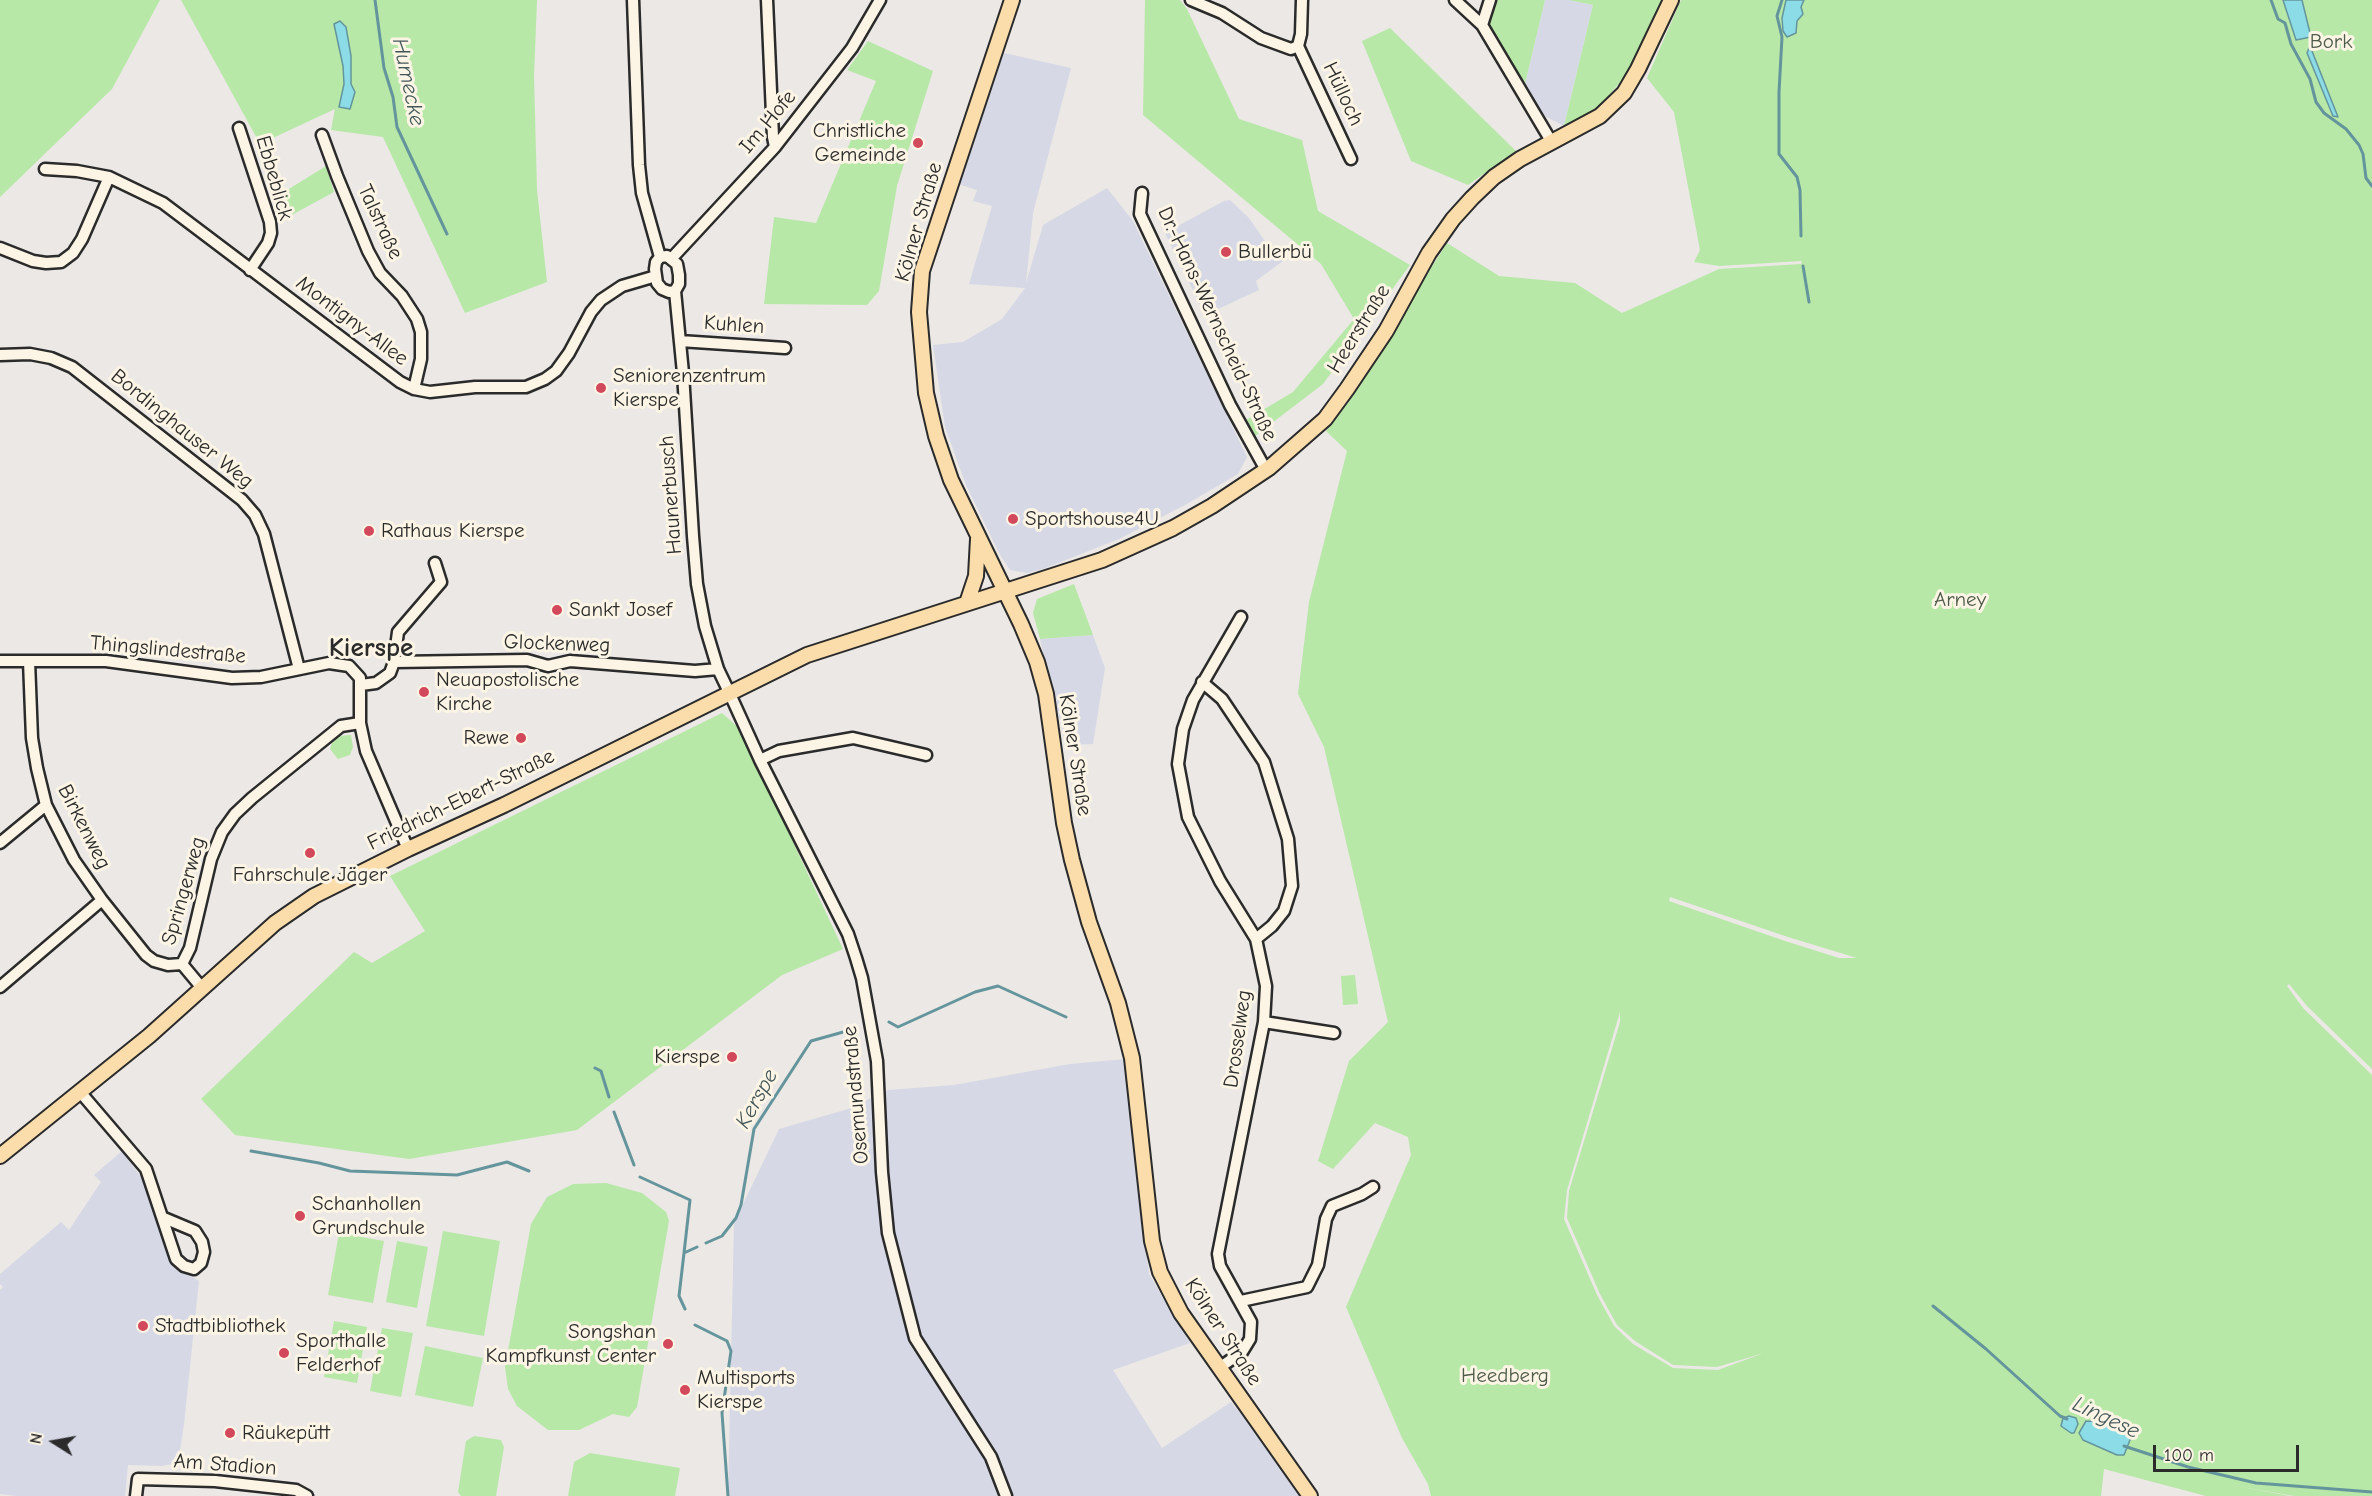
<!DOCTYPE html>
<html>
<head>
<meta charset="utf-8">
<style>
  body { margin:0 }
  #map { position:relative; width:2372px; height:1496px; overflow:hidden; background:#ebe8e5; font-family:"Comic Neue",sans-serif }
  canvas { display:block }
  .north { position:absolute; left:24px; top:1412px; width:60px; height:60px; -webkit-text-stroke:4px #fcf5e5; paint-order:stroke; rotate:281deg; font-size:16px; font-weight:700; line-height:24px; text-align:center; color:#2b2b2b }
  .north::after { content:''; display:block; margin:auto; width:21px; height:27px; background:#2b2b2b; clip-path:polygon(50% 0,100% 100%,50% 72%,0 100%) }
  .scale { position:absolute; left:2153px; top:1445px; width:146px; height:27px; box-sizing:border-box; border:3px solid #2b2b2b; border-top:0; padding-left:8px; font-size:18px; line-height:21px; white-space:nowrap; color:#2b2b2b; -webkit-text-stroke:4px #fcf5e5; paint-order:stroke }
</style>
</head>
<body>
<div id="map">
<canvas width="2372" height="1496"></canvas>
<div class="north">N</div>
<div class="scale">100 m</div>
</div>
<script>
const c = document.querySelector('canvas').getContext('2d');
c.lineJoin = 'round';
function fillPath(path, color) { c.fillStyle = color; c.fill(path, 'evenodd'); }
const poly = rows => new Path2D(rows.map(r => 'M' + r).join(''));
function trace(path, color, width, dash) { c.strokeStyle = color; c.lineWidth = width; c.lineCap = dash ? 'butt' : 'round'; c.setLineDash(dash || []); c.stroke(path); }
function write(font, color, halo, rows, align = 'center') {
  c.font = font + ' "Comic Neue",sans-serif'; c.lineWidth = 6; c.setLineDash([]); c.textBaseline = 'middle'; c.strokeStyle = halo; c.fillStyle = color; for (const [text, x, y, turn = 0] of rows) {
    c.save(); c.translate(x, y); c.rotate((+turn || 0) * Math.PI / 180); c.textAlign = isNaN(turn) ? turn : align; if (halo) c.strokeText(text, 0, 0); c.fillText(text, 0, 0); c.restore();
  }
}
fillPath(poly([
  [1545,0,1569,0,1593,5,1564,126,1545,116,1524,88],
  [1004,53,1071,68,1033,213,1026,283,1043,225,1107,188,1133,221,1247,457,1238,474,1185,505,1119,539,1043,569,1027,573,1010,570,999,553,966,485,945,427,933,345,963,342,1002,319,1025,288,969,284,992,206,973,201,977,190,958,184],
  [1230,200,1249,218,1269,247,1287,258,1256,281,1259,290,1205,315,1165,233,1224,201],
  [1093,635,1105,668,1093,744,1066,745,1040,639],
  [1126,1059,1149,1274,1190,1343,1113,1370,1162,1448,1231,1402,1241,1414,1300,1496,728,1496,734,1223,779,1129,848,1109,888,1090,954,1085,1070,1064],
  [122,1151,141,1177,167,1245,172,1265,199,1281,184,1424,178,1463,162,1466,128,1465,125,1496,16,1496,0,1494,0,1290,3,1287,0,1284,0,1274,61,1222,69,1230,101,1182,94,1175]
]), '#d6d9e5');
fillPath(poly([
  [0,0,160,0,112,89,0,197],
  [181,0,537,0,534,77,537,190,547,282,465,313,383,137,331,130,335,109,260,144],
  [1145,0,1180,0,1187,9,1239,119,1302,140,1318,211,1410,265,1323,384,1255,436,1246,420,1293,392,1354,319,1321,264,1143,115],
  [1493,0,1545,0,1524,88,1487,25],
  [1569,0,1664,0,1633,67,1598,108,1564,126,1593,5],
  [1681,0,2372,0,2372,1069,2307,1006,2289,984,2287,986,2303,1008,2372,1075,2372,1496,2294,1496,2236,1486,2290,1496,2206,1496,2104,1469,2101,1496,1431,1496,1428,1484,1402,1438,1346,1307,1411,1155,1408,1137,1375,1123,1333,1169,1318,1161,1349,1061,1388,1022,1324,747,1298,694,1309,602,1347,451,1326,431,1447,243,1499,276,1575,283,1622,313,1719,269,1801,264,1802,261,1719,266,1694,262,1700,250,1674,112,1647,78],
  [1670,897,1788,937,1857,958,1839,958,1785,941,1669,901],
  [1620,1012,1620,1022,1569,1191,1567,1218,1600,1294,1617,1325,1635,1341,1673,1365,1717,1367,1764,1353,1718,1370,1673,1368,1633,1344,1614,1326,1597,1295,1564,1219,1567,1190],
  [1390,28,1516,151,1468,185,1411,161,1362,41],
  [868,41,933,71,897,186,879,291,867,305,764,304,774,217,816,223,876,81,847,70],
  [326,166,334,192,288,217,276,197],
  [1074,584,1093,635,1040,639,1033,613,1037,599],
  [722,713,740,729,843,949,782,975,577,1130,409,1159,235,1135,201,1099,354,952,372,963,425,931,390,876],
  [351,735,353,747,350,755,338,759,330,749,332,743,339,736],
  [1355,975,1358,1004,1343,1005,1341,976],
  [606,1183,642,1193,666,1212,669,1221,637,1407,629,1417,613,1414,579,1430,548,1430,517,1406,508,1389,505,1367,531,1224,547,1197,573,1184],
  [443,1231,500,1241,484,1336,426,1326],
  [339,1233,384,1241,373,1303,328,1295],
  [397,1241,428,1247,417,1308,386,1302],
  [334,1321,367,1327,357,1383,324,1377],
  [382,1328,413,1333,401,1397,370,1391],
  [425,1346,483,1358,473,1407,415,1395],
  [474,1436,501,1440,504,1447,496,1496,461,1496,458,1492,466,1441],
  [590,1453,680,1468,675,1496,568,1496,574,1462]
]), '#b7e8a7');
const water = poly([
  [1786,0,1804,0,1801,7,1803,14,1797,21,1796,33,1787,37,1783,31,1782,18,1786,0],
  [2283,0,2302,0,2311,37,2296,40,2283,0],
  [340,21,346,27,351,56,351,84,355,92,350,109,339,107,344,84,343,66,334,24,340,21],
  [2309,48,2312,51,2338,117,2333,116,2307,53,2309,48],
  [2069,1416,2076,1418,2078,1424,2074,1433,2071,1433,2061,1426,2063,1418,2069,1416],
  [2086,1421,2107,1422,2129,1433,2130,1440,2124,1455,2117,1455,2083,1440,2079,1433,2086,1421]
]);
fillPath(water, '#8cdce7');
trace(water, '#65959c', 1.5);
trace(poly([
  [375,0,384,68,393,97,397,127,447,234],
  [1782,0,1777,16,1782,37,1779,92,1779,154,1797,177,1800,190,1801,236],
  [2271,0,2278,19,2285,23,2291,44,2310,79,2316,102,2324,113,2346,129,2359,145,2363,154,2366,178,2372,186],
  [1803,266,1809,302],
  [889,1022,898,1027,975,992,998,986,1066,1017],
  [595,1068,601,1071,609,1097],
  [614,1112,634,1165],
  [251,1151,319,1163,350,1171,457,1175,507,1162,529,1171],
  [640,1177,690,1200,684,1253],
  [706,1243,722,1236,736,1218,741,1205,754,1129,811,1041,854,1029],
  [1933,1306,1986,1349,2060,1416,2067,1419],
  [685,1309,679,1296,684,1253,697,1247],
  [695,1325,727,1341,731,1351,722,1413,728,1496],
  [2124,1446,2188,1467,2256,1483,2372,1492]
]), '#65959c', 3);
const minor = poly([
  [633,0,639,165,642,193,660,257],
  [767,0,773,137,775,147],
  [1191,0,1222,13,1261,38,1291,49,1298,46,1301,34,1302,0],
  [1455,0,1482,25,1551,141],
  [1482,25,1490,0],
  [1298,46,1351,159],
  [239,128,270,222,271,233,268,243,250,270],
  [322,135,337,176,368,251,380,273,402,296,417,319,421,332,421,359,414,389],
  [45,169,77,171,109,177,163,203,400,382,414,389,430,392,475,387,526,387,545,379,556,371,569,353,591,312,601,300,622,286,656,276],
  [1142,193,1140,214,1230,405,1266,470],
  [0,248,33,261,46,263,61,262,73,253,82,239,109,177],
  [667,256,677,264,679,275,679,284,675,291,669,292,662,289,657,283,655,269,656,262,660,257,667,256],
  [672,258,775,147,852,48,880,0],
  [675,291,683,373,693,536,697,584,705,626,718,669,729,692,760,760,848,934,856,958,862,978,877,1061,882,1172,888,1233,915,1338,991,1457,1006,1496],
  [680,341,785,348],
  [0,355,30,354,51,358,72,367,242,500,255,515,264,534,299,669],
  [0,661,106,661,232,678,261,677,329,663,349,666,360,678,360,723,366,751,408,849],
  [29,661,32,738,37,768,46,805,74,860,102,900,146,955,154,961,168,965,182,964],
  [394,662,527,660,548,666,570,661,695,671,718,669],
  [1202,682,1222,699,1264,762,1288,839,1292,886,1284,911,1272,926,1256,939],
  [361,685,376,683,390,673,394,662,398,632,441,582,435,563],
  [760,760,779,751,853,738,926,755],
  [0,843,46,805],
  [0,987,102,900],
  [202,988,182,964,190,948,211,859,222,832,235,814,252,798,341,726,360,723],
  [1264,1022,1334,1033],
  [81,1093,146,1169,176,1259,184,1266,194,1269,201,1263,204,1252,202,1242,195,1231,164,1218],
  [1241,1301,1307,1287,1318,1265,1326,1219,1332,1206,1362,1194,1373,1187],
  [1219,1368,1242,1352,1250,1339,1251,1322,1220,1266,1218,1254,1264,1022,1266,986,1256,939,1220,881,1188,817,1178,764,1183,729,1193,700,1241,617],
  [136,1496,138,1479,215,1481,296,1490,307,1496]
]);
const major = poly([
  [1012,0,922,271,919,312,926,393,936,436,951,480,1021,624,1037,662,1046,694,1064,823,1072,860,1089,922,1118,1003,1132,1058,1152,1241,1160,1272,1181,1313,1310,1496],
  [967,603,976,576,978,539],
  [0,1156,149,1036,275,923,314,896,408,849,504,805,807,655,1102,560,1173,528,1212,506,1269,468,1325,419,1347,389,1386,331,1429,253,1453,219,1472,198,1494,177,1520,159,1600,116,1624,93,1638,69,1671,0]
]);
trace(minor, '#2b2b2b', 15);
trace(major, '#2b2b2b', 18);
trace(minor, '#fcf5e5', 10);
trace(major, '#faddab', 14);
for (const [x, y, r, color] of [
  [918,143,6,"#d1495b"],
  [1226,252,6,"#d1495b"],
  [601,388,6,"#d1495b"],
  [1013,519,6,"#d1495b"],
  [369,531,6,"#d1495b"],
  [557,610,6,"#d1495b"],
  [424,692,6,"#d1495b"],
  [521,738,6,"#d1495b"],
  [310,853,6,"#d1495b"],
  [732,1057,6,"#d1495b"],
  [300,1216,6,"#d1495b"],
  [143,1326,6,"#d1495b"],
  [668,1344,6,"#d1495b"],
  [284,1353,6,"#d1495b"],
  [685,1390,6,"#d1495b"],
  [230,1433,6,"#d1495b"]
]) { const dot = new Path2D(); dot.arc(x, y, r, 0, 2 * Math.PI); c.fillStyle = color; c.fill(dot); trace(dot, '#fcf5e5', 2); }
write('21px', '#4e5a4a', '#fcf5e5', [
  ["Bork",2331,42],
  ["Arney",1960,600],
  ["Heedberg",1505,1376]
]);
write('21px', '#2b2b2b', '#fcf5e5', [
  ["Hülloch",1343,94,65],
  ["Im Hofe",768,122,-50],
  ["Ebbeblick",274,178,74],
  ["Talstraße",380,222,65],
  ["Kölner Straße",919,222,-74],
  ["Montigny-Allee",352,321,37],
  ["Dr.-Hans-Wernscheid-Straße",1217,324,65],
  ["Kuhlen",734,325,4],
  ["Heerstraße",1359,329,-58],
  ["Bordinghauser Weg",182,429,39],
  ["Haunerbusch",671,495,-94],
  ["Glockenweg",557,644,2],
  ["Thingslindestraße",168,650,5],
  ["Kölner Straße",1075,755,81],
  ["Friedrich-Ebert-Straße",461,800,-26],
  ["Birkenweg",84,827,63],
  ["Springerweg",184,891,-74],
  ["Drosselweg",1238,1039,-82],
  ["Osemundstraße",856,1095,-95],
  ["Kölner Straße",1223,1332,57],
  ["Am Stadion",225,1465,4]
]);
write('21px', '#2b2b2b', '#fcf5e5', [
  ["Christliche",906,131,"right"],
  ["Gemeinde",906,155,"right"],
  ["Bullerbü",1238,252],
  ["Seniorenzentrum",613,376],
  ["Kierspe",613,400],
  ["Sportshouse4U",1025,519],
  ["Rathaus Kierspe",381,531],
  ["Sankt Josef",569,610],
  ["Neuapostolische",436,680],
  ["Kirche",436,704],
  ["Rewe",509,738,"right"],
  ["Fahrschule Jäger",310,875,"center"],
  ["Kierspe",720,1057,"right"],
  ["Schanhollen",312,1204],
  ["Grundschule",312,1228],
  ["Stadtbibliothek",155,1326],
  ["Songshan",656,1332,"right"],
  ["Kampfkunst Center",656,1356,"right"],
  ["Sporthalle",296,1341],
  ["Felderhof",296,1365],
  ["Multisports",697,1378],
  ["Kierspe",697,1402],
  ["Räukepütt",242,1433]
], 'left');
write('italic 22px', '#43575a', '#fcf5e5', [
  ["Humecke",408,82,78],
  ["Kerspe",757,1099,-61],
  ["Lingese",2106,1418,25]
]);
write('bold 27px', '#2b2b2b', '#fcf5e5', [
  ["Kierspe",371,648]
]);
</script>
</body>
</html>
